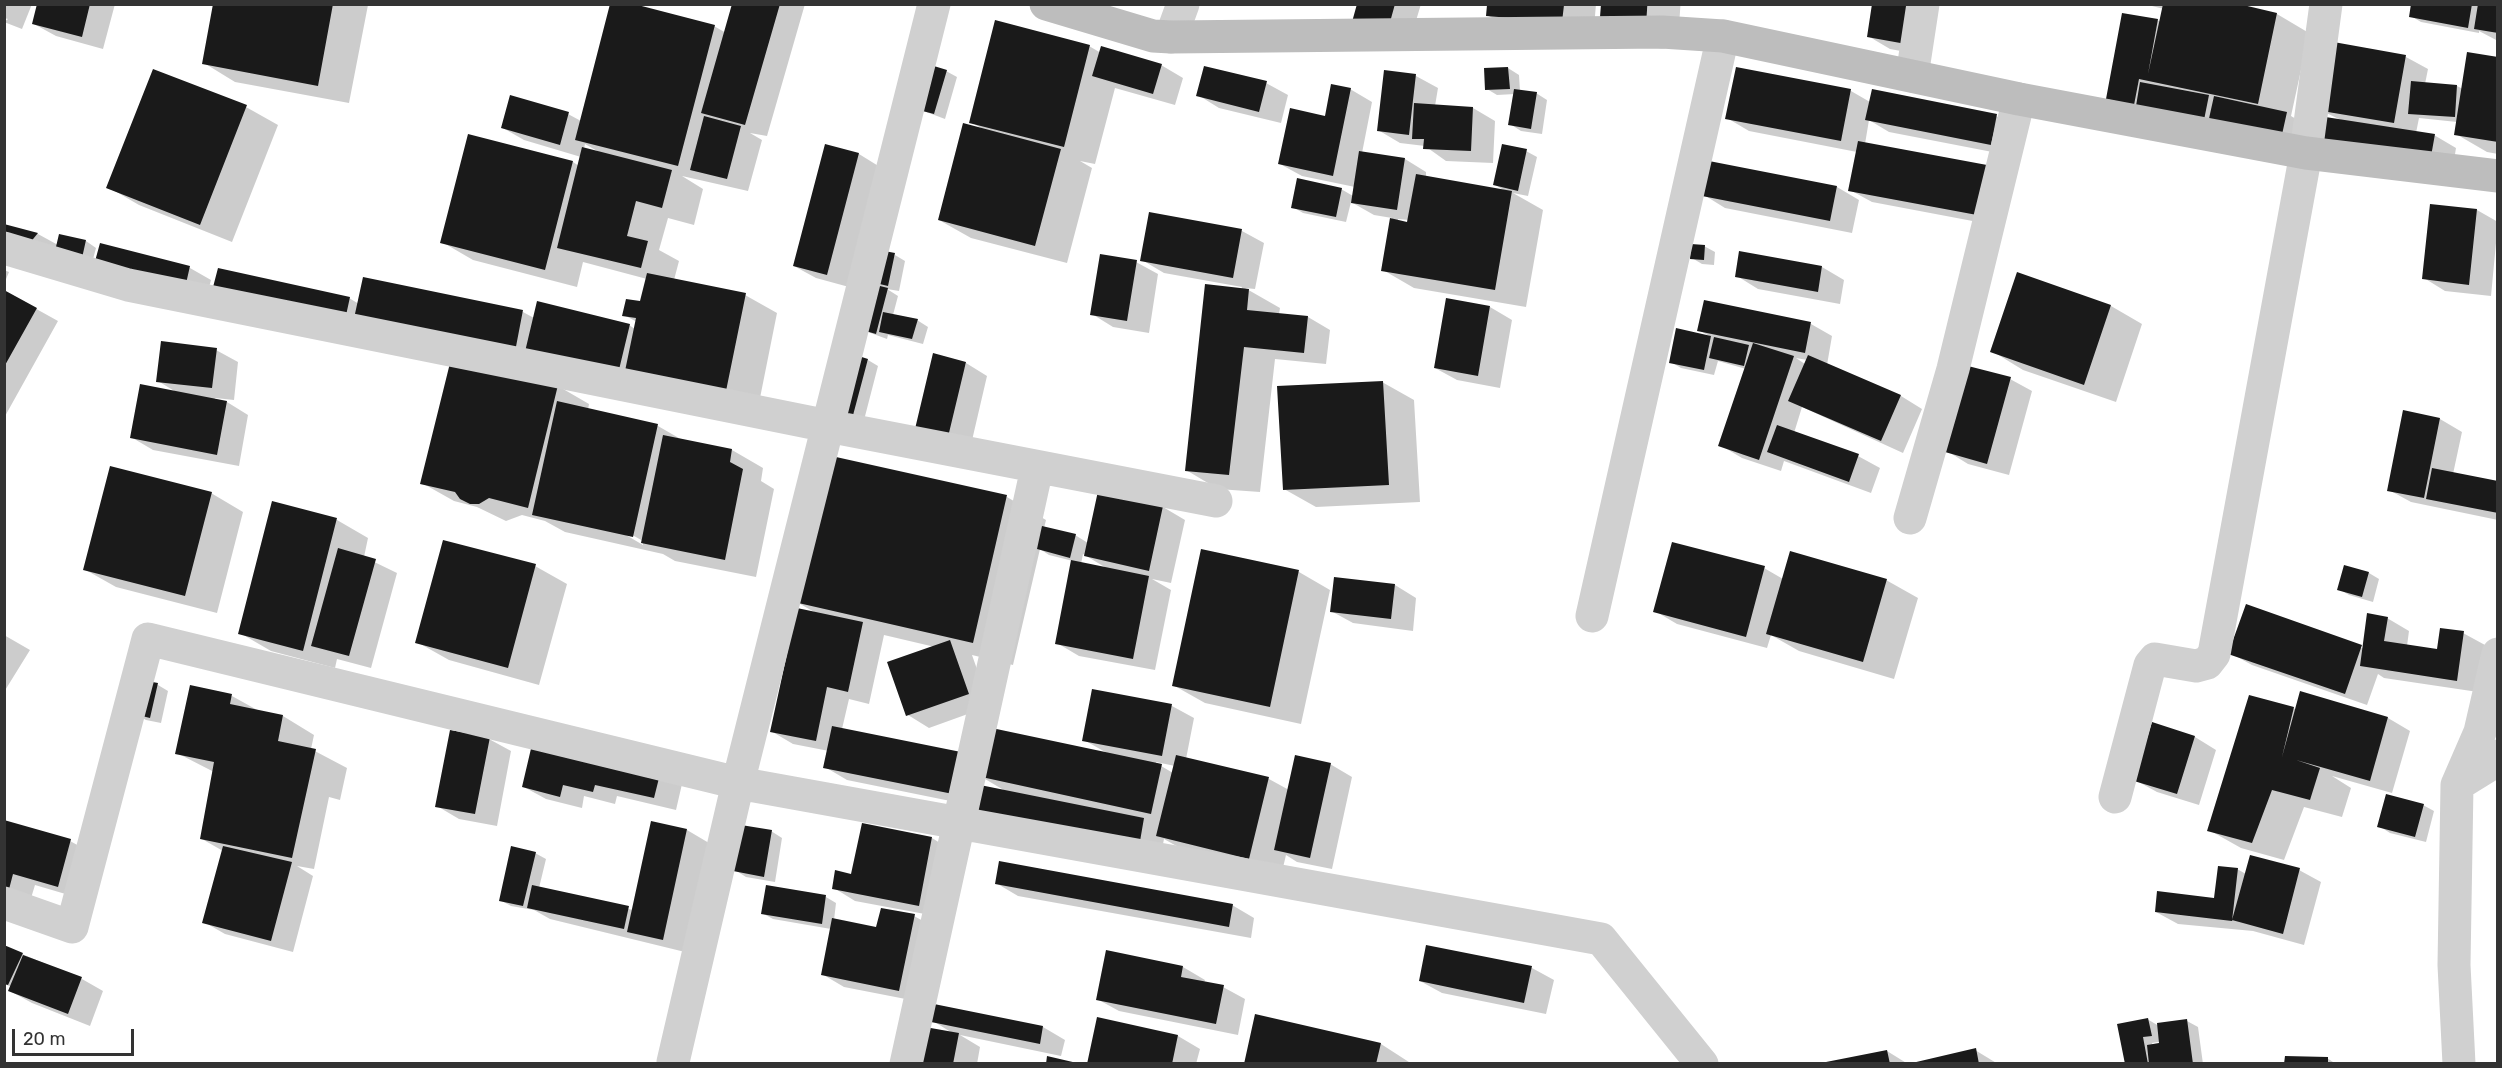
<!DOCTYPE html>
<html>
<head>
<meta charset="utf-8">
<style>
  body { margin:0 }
  #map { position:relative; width:2502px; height:1068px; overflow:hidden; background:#fff; font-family:Rubik,sans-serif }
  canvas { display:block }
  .frame { position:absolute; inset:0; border:6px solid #333; pointer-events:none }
  .scale { position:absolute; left:12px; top:1029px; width:122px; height:27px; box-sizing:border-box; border:3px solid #333; border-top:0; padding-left:8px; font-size:18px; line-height:21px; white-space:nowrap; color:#333; -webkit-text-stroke:4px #fff; paint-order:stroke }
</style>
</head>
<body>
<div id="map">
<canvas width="2502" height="1068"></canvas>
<div class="frame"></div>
<div class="scale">20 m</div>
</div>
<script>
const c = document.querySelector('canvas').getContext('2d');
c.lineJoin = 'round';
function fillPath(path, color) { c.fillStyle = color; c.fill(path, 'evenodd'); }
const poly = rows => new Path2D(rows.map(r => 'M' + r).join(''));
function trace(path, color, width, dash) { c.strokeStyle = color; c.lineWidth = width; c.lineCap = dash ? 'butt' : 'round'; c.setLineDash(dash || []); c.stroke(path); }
fillPath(poly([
  [4,4,32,4,22,29,4,22,8,19,4,18],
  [39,4,115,4,103,49,56,36,34,24],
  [215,4,368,5,349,103,235,82,204,63],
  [734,4,805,4,767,136,750,133,762,140,748,191,682,176,703,189,694,225,668,218,659,250,679,261,674,280,745,295,777,313,758,408,236,302,349,298,359,304,364,279,523,312,534,318,629,325,635,329,637,322,624,315,642,303,647,279,583,262,577,287,473,260,442,242,573,162,579,166,581,157,524,140,503,128,568,114,581,121,714,26,726,33],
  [585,144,599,152,584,149],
  [1359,4,1421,4,1409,44],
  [1488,4,1596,4,1593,40,1519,33,1487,15],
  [1873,4,1928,56,1890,49,1868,36],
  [2144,4,2232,4,2277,14,2309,33,2291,116,2308,126,2303,151,2107,99,2157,20,2161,22,2164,9],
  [2413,4,2498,4,2498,41,2479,31,2479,33,2421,22,2411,16],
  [2329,43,2406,57,2428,69,2425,84,2457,86,2463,89,2498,58,2498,154,2487,152,2456,134,2457,122,2419,118,2416,133,2434,135,2456,148,2452,173,2318,109],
  [1089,46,1101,53,1161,65,1183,78,1175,105,1115,88,1095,164,1080,161,1092,168,1067,263,971,238,939,220,981,128,971,122],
  [1508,68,1519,75,1520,91,1536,93,1547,100,1542,134,1521,131,1510,124,1515,94,1497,95,1487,89],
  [1737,69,1851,91,1870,102,1996,116,2018,128,2013,156,1889,132,1869,120,1865,144,1999,226,1872,202,1850,190,1857,152,1749,131,1727,118],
  [946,71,957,77,945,119,913,107],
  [1386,72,1416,76,1438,88,1435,106,1473,108,1495,121,1493,163,1446,161,1425,146,1400,143,1378,130],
  [1266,83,1288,95,1281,123,1219,108,1198,95],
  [1350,89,1372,102,1362,153,1405,159,1426,172,1426,178,1505,191,1494,184,1526,151,1537,157,1528,196,1513,193,1543,210,1526,307,1414,288,1383,270,1392,218,1374,215,1351,202,1346,222,1303,213,1293,207,1341,189,1353,196,1355,187,1302,176,1280,164],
  [1398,219,1409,220,1409,223,1398,221],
  [246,107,278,125,232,242,139,205,108,187],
  [826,146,859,154,880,167,849,287,816,278,794,266],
  [1710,163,1837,187,1859,200,1852,233,1725,208,1704,195],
  [2432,206,2477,210,2498,222,2491,296,2445,291,2424,278],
  [1150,214,1242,231,1264,243,1255,289,1245,288,1280,308,1279,314,1308,317,1330,330,1326,364,1275,359,1260,492,1218,489,1186,470,1242,287,1164,273,1142,260],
  [4,226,38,234,58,245,86,241,96,248,92,263,51,256],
  [101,245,190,268,211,280,206,299],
  [1704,246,1715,252,1714,265,1702,264,1692,258],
  [895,255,905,261,899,291,887,289,898,296,893,315,917,320,928,327,923,344,888,335,887,339,857,328],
  [1136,262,1158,274,1149,333,1113,327,1092,314],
  [1822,267,1844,280,1840,304,1758,289,1737,276],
  [4,270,9,272,4,284],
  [4,291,58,321,4,418],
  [2111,306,2142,324,2116,402,2023,370,1992,351],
  [1490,307,1512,320,1500,388,1457,380,1435,368],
  [1811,324,1832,336,1827,365,1901,396,1922,409,1903,453,1802,407,1794,433,1858,456,1880,468,1871,493,1784,461,1781,471,1742,458,1720,445,1746,369,1718,361,1714,375,1681,368,1671,362,1677,330,1711,337,1699,330],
  [1796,358,1807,360,1805,364],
  [216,350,238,362,234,400,215,398,214,400,227,402,248,415,239,466,153,450,131,437,176,392,158,381],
  [868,360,878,366,863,424,845,420],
  [966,363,987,376,970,449,938,441],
  [2010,379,2032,391,2009,475,1968,464,1947,451],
  [1382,382,1414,400,1420,502,1316,507,1284,489],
  [558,386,589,404,588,410,658,426,684,441,732,450,763,468,761,481,774,489,756,577,675,561,663,554,565,532,545,521,522,515,506,521,477,507,454,501,422,483],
  [627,532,643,541,643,545,626,535],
  [2405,412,2440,419,2462,432,2453,474,2498,482,2498,520,2411,502,2389,490],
  [211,493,243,512,217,613,116,587,84,569],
  [1007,497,1046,520,1044,528,1075,535,1088,543,1163,507,1185,520,1171,583,1152,579,1171,590,1155,670,1079,656,1057,643,1073,561,1049,555,1040,549,1013,665,972,655,990,706,929,728,908,715,935,647,884,635,869,704,849,699,842,729,961,754,1107,753,1084,740,1093,690,1172,706,1194,718,1186,759,1269,779,1289,790,1330,764,1352,777,1332,869,1297,862,1286,855,1281,876,1189,853,1164,839,1160,859,1007,792,980,776,975,806,847,780,825,767,829,751,793,744,771,731,816,613,795,601],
  [1083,554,1108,569,1081,564],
  [1156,762,1175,766,1173,773,1156,763],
  [273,503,337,520,368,538,364,557,397,573,371,668,337,659,335,668,271,651,240,633],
  [1203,551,1299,572,1330,590,1301,724,1205,703,1173,685],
  [535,566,567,584,539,685,449,660,417,642],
  [2345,567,2369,573,2379,579,2373,602,2349,595,2339,589],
  [1764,568,1783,579,1886,580,1918,598,1894,679,1799,651,1771,635,1767,648,1677,624,1655,611],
  [1395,585,1416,598,1413,631,1353,623,1331,611],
  [2387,618,2409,631,2407,646,2438,651,2463,633,2485,645,2478,692,2384,678,2378,674,2367,705,2252,665,2230,653,2364,648],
  [4,635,30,650,4,692],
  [143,682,158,685,168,691,161,723,146,720,135,714],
  [2301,693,2388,718,2410,731,2392,793,2332,776,2351,788,2342,817,2304,807,2284,860,2241,848,2209,830,2293,708,2297,710],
  [232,696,259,711,283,716,314,735,311,749,347,768,340,800,329,797,314,869,297,866,313,876,293,952,225,934,204,922,223,851,202,839,214,772,177,753],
  [2153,724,2195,737,2216,750,2199,805,2157,792,2135,780],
  [489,739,511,751,497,826,459,819,437,806],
  [535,742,682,784,676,810,617,796,615,804,584,796,582,808,546,799,524,787],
  [2423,805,2434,811,2426,842,2390,833,2379,826],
  [4,821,70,841,92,853,79,898,35,885,28,908,4,901],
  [652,823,687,830,709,843,685,952,550,919,534,910,511,906,500,900,535,853,546,859,539,888,633,910],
  [771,831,782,838,775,882,746,877,735,870],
  [932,838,953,851,941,917,855,901,834,888],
  [2237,869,2246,874,2299,870,2321,882,2304,945,2253,931,2178,924,2156,912,2216,900],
  [996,883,1232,905,1254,918,1251,938,1018,896],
  [826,897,836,903,834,920,877,929,914,916,936,928,921,1002,844,987,822,974,831,929,773,919,762,913],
  [1427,947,1532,968,1554,980,1546,1014,1442,993,1420,981],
  [1107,951,1183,967,1205,980,1204,983,1223,987,1245,999,1238,1035,1119,1011,1097,999],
  [22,954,82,979,103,991,90,1026,32,1003,10,991,12,987,4,984],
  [936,1005,1043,1027,1065,1040,1061,1056,960,1035,980,1047,977,1064,920,1064,954,1034,933,1021],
  [1098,1019,1178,1036,1200,1049,1196,1064,1089,1064],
  [2147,1019,2159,1026,2187,1021,2198,1027,2203,1064,2126,1064],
  [2164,1041,2153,1046,2152,1043],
  [1381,1044,1412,1064,1245,1064],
  [1975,1050,1998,1064,1915,1064],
  [1887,1051,1908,1064,1829,1064],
  [2327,1058,2336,1064,2286,1064]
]), '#0003');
fillPath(poly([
  [37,4,90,4,82,37,32,24],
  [213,4,333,4,318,86,202,64],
  [610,4,634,4,715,25,678,166,575,140],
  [732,4,780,4,745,125,701,113],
  [1357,4,1395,4,1387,33,1352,22],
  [1601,4,1648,4,1647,17,1600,17],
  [1872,4,1913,4,1906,44,1867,37],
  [2163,4,2239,4,2277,13,2258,104,2139,79,2134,105,2106,99,2122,13,2158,19,2148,74],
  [2411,4,2472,4,2468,28,2409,17],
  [2478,4,2498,4,2498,33,2474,29],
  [1487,5,1564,5,1562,22,1486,16],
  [995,20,1090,45,1064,147,969,123],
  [2328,41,2406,55,2394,123,2316,110],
  [1101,46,1162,64,1153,94,1092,76],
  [2467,52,2498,57,2498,142,2454,135],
  [924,63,947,70,934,114,911,108],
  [1204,66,1267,81,1259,112,1196,96],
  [1508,67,1510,89,1485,90,1484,68],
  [1736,67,1851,89,1841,141,1725,119],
  [153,69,247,105,200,225,106,188],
  [1384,70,1416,74,1409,135,1377,131],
  [2411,81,2457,85,2455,117,2408,114],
  [2140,82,2209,95,2203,125,2135,112],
  [1331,84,1351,88,1333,176,1278,164,1290,108,1325,116],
  [1514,89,1537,92,1531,129,1508,125],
  [1872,89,1997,114,1991,145,1865,120],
  [510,95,569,112,560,145,501,128],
  [2214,96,2287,112,2281,139,2208,123],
  [1414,103,1473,107,1471,151,1423,149,1424,139,1412,139],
  [704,116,741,126,727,179,690,170],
  [2319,116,2435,134,2430,162,2315,144],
  [963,123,1061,149,1035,246,938,220],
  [468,134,573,161,545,270,440,243],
  [1858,141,1987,165,1977,215,1848,191],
  [825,144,859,153,827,275,793,266],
  [1502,144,1527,149,1518,191,1493,185],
  [582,147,672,170,662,208,636,201,627,236,648,241,641,268,557,248],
  [1359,151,1405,158,1397,210,1351,203],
  [1709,161,1837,186,1830,221,1702,196],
  [1416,174,1512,191,1495,290,1381,271,1390,218,1407,222],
  [1297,178,1342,188,1336,217,1291,208],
  [2430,204,2477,209,2469,285,2422,279],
  [1149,212,1242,229,1233,278,1140,261],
  [4,224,38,233,29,244,4,238],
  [59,234,86,240,82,258,55,251],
  [100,243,190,266,185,288,94,265],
  [1691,244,1705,245,1704,260,1690,259],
  [874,249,895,253,888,286,867,281],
  [1739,251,1822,266,1818,292,1735,277],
  [1100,254,1137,260,1127,321,1090,315],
  [218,268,350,297,345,320,212,291],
  [2017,272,2111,305,2084,385,1990,352],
  [647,273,746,293,726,391,625,371,636,318,622,316,626,299,640,301],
  [363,277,523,310,514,357,353,323],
  [868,283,888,288,876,334,855,328],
  [1205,284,1249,289,1247,310,1308,316,1304,353,1244,347,1229,475,1185,471],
  [4,290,37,308,4,367],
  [1446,298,1490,306,1478,376,1434,368],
  [1704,300,1811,322,1805,353,1697,331],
  [537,301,630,324,617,378,524,356],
  [883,312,918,319,912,339,879,332],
  [1676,328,1711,336,1704,370,1669,363],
  [1714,337,1749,345,1744,366,1709,358],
  [161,341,217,348,212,388,156,382],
  [1753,343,1794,356,1759,460,1718,446],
  [849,353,868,359,852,419,833,414],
  [933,353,966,362,948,437,915,429],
  [1808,355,1901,395,1881,441,1788,401],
  [451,359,558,385,528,508,489,498,479,504,470,504,460,499,455,492,420,484],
  [1968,366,2011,377,1987,464,1945,452],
  [1383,381,1389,485,1283,490,1277,386],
  [140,384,227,401,217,455,130,438],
  [557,401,658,424,633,537,532,515],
  [2403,410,2440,418,2424,498,2387,491],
  [1777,425,1859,454,1849,482,1767,452],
  [663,435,732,449,730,462,743,469,725,560,641,543],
  [827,455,1007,495,973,643,794,602],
  [110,466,212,492,185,596,83,570],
  [2432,468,2498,481,2498,513,2426,499],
  [1098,491,1163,506,1149,571,1084,556],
  [272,501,337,518,303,651,238,634],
  [1042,526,1076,534,1070,558,1037,549],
  [443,540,536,564,508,668,415,643],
  [1672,542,1765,566,1746,637,1653,612],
  [338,548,376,559,349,656,311,646],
  [1201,549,1299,570,1270,707,1172,686],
  [1790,551,1887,579,1863,662,1766,634],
  [1071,560,1149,576,1133,659,1055,644],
  [2344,565,2369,572,2362,597,2337,590],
  [1334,577,1395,584,1391,619,1330,612],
  [2246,604,2362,645,2345,694,2228,654],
  [797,608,863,622,848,692,827,687,816,741,770,732],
  [2367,613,2388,617,2384,641,2437,649,2440,628,2464,631,2457,681,2360,666],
  [950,640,969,694,906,716,887,662],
  [141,680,158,683,150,718,134,714],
  [190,685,232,694,230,704,283,715,278,741,316,749,292,858,200,839,214,762,175,754],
  [1092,689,1172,704,1162,756,1082,741],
  [2300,691,2388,717,2370,781,2296,760,2320,768,2310,800,2272,790,2252,843,2207,831,2249,695,2294,707,2282,757],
  [2152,722,2195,736,2177,794,2134,781],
  [832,726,961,752,953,794,823,768],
  [987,727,1162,764,1151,814,977,776],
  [450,730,490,737,475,814,435,807],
  [533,740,661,770,654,798,595,785,593,792,563,785,560,797,522,787],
  [1176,755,1269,777,1249,859,1156,836],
  [1295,755,1331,763,1310,858,1274,850],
  [980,785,1144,818,1139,847,975,815],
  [2386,794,2424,804,2415,837,2377,827],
  [4,820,71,839,58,887,13,874,7,897,4,896],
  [651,821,687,829,663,940,627,932],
  [862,823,932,837,919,906,832,889,835,870,851,874],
  [741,825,772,830,764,877,733,871],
  [223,846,292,862,271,941,202,923],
  [511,846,536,852,523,906,499,901],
  [2250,855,2300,868,2283,934,2232,920],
  [999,861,1233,904,1229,927,995,884],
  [2218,866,2238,868,2232,921,2155,912,2157,891,2214,898],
  [532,885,629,906,624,929,527,908],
  [766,885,826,895,822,924,761,914],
  [881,908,915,914,899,991,821,975,832,918,876,927],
  [4,945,23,953,8,985,4,984],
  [1426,945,1532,966,1524,1003,1419,981],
  [1106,950,1183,966,1181,977,1224,985,1216,1024,1096,1000],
  [23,955,82,977,68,1014,8,991],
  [934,1004,1043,1026,1040,1044,931,1022],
  [1255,1014,1381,1043,1376,1064,1244,1064],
  [1097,1017,1178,1035,1172,1064,1087,1064],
  [2148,1018,2152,1036,2143,1037,2148,1064,2125,1064,2117,1024],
  [2187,1019,2193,1064,2149,1064,2147,1045,2159,1043,2157,1023],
  [925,1027,959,1033,953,1064,918,1064],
  [1976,1048,1979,1064,1912,1064,1912,1063],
  [1887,1050,1890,1064,1827,1064,1826,1062],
  [1047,1056,1077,1063,1077,1064,1046,1064],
  [2285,1056,2328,1057,2328,1064,2284,1064]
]), '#1a1a1a');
trace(poly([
  [1662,32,1664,4],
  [1171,37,1183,4],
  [1912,76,1923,4],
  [4,248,128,285,828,426,1216,501],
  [1910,518,1953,369,2019,99],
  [1592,616,1723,36],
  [2457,785,2491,764,2498,756],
  [2115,797,2150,665,2155,659,2196,666,2207,663,2214,654,2306,153,2326,4],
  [4,903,72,927,148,639,738,783,1601,939,1702,1064],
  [673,1062,738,783,934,4],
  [906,1064,1037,468],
  [2459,1064,2454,965,2457,785,2480,732,2498,654]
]), '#d0d0d0', 33);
trace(poly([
  [1046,4,1153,36,1171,37,1662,32,1723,36,2019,99,2306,153,2498,176]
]), '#bdbdbd', 33);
</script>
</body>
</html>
